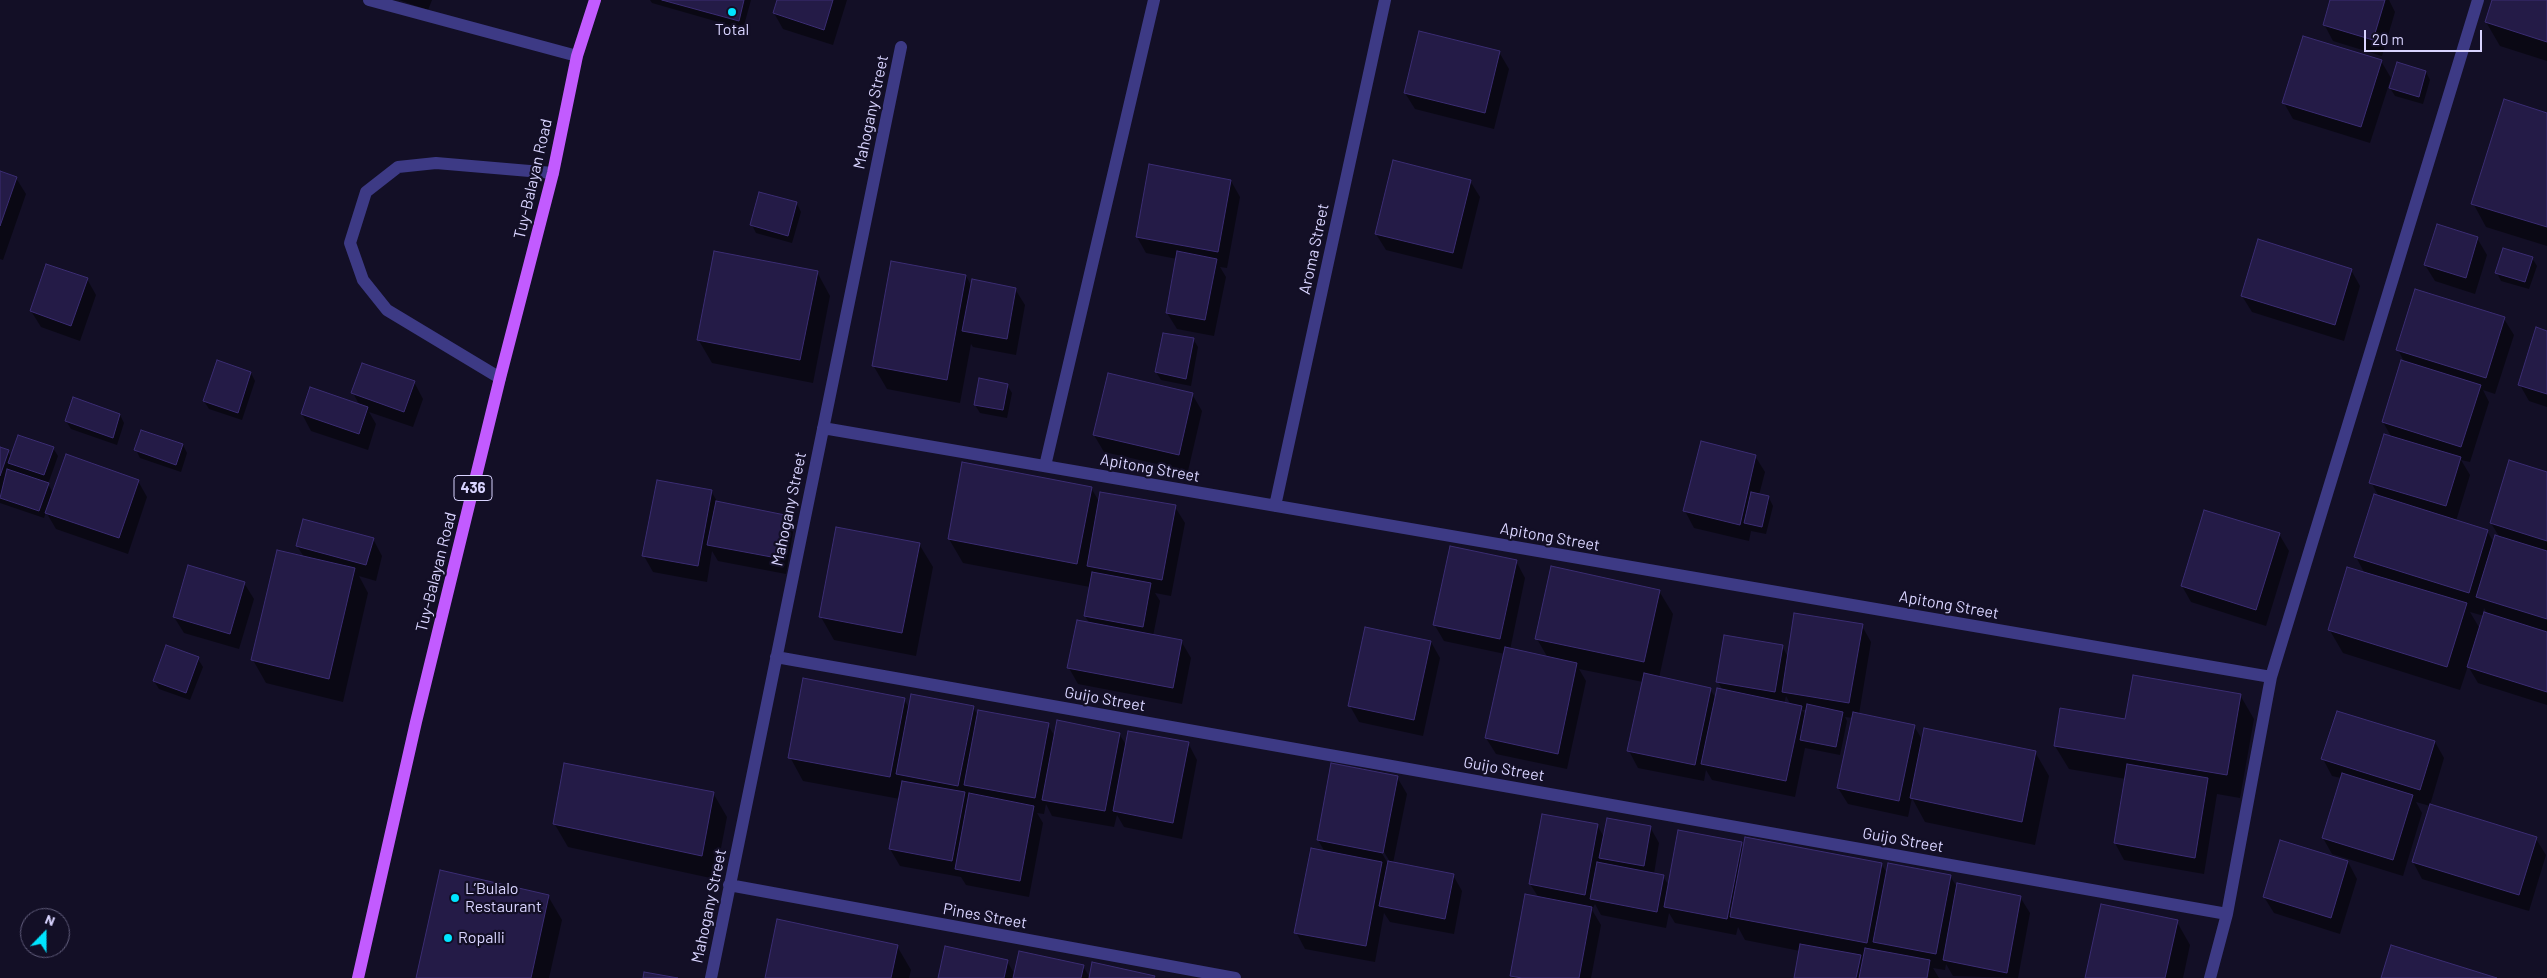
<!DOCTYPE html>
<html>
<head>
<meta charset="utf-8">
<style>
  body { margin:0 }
  #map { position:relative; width:2547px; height:978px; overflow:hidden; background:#130f26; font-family:Barlow,sans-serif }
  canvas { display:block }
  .north { position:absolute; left:20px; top:908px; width:50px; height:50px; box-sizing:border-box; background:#130f26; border:1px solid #625e7d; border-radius:50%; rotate:22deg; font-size:14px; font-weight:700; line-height:20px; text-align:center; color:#d9d4ff }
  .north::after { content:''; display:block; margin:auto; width:18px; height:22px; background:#00e5ff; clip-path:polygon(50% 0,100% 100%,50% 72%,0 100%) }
  .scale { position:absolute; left:2364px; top:30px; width:118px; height:22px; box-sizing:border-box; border:2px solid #d9d4ff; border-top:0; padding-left:6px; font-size:15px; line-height:18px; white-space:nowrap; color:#d9d4ff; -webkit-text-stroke:4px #130f26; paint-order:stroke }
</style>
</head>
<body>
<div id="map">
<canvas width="2547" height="978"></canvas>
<div class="north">N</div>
<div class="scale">20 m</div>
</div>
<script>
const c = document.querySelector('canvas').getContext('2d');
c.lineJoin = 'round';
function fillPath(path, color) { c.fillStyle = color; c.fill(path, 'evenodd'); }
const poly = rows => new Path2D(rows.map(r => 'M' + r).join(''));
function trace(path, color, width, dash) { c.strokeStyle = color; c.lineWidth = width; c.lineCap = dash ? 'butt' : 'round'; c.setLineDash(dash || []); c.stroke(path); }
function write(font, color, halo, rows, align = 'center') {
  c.font = font + ' Barlow,sans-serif'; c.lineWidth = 4.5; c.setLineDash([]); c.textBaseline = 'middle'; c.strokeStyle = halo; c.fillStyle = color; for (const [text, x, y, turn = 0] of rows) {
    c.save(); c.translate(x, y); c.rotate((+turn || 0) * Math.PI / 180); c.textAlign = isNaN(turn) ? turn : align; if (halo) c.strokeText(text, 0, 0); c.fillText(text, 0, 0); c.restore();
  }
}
fillPath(poly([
  [399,0,432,0,428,10],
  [650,0,751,0,743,29,652,3],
  [778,0,847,0,833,45,783,29,774,13],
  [2332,0,2389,0,2395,12,2382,56,2333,41,2324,24],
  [2493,0,2547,0,2547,61,2500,46,2486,22],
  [1499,52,1509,69,1494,129,1415,109,1405,93],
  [2381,61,2391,78,2370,143,2293,119,2284,103],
  [2426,72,2430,80,2423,104,2395,96,2390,88],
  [2547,114,2547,246,2486,227,2473,203],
  [0,173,16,178,26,194,3,260,0,259],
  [1231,181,1240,197,1227,268,1220,267,1226,277,1214,336,1177,329,1167,313,1177,259,1146,253,1137,237],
  [1470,181,1480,197,1462,269,1386,250,1376,234],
  [797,204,801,212,792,243,756,233,752,225],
  [2477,238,2487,255,2475,294,2435,281,2425,265],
  [2532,258,2537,266,2529,289,2501,281,2497,273],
  [2351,270,2360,286,2344,341,2252,312,2242,296],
  [817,272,830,296,813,383,712,363,698,339],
  [966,276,972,287,1015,289,1025,305,1016,355,973,347,971,344,960,403,887,389,873,365],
  [87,279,96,295,80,341,41,327,31,311],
  [2504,319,2514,335,2495,394,2483,390,2489,402,2470,462,2461,460,2470,475,2456,521,2487,531,2494,543,2500,538,2491,523,2547,473,2547,705,2478,683,2468,666,2460,690,2343,653,2329,629,2365,574,2356,557,2379,497,2371,482,2392,438,2383,422,2405,363,2398,350],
  [2484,608,2488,615,2483,613],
  [2470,612,2484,616,2480,629],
  [2547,332,2547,407,2529,401,2520,385],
  [1193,339,1198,347,1191,386,1161,380,1156,372],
  [251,373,255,381,242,420,209,409,204,401],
  [414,382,423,399,413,427,369,412,376,424,368,450,311,431,302,414,360,406,353,393],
  [1007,385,1012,393,1007,418,980,413,975,405],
  [1192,394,1202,411,1188,471,1104,452,1094,435],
  [120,415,124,423,117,445,71,429,66,421],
  [183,445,187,453,181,472,140,458,136,450],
  [53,448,58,456,48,484,53,493,138,481,147,497,128,554,56,529,46,512,44,518,0,503,0,449,8,452,11,457],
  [1755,456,1765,472,1759,495,1769,498,1773,506,1766,534,1751,531,1749,541,1694,528,1685,511],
  [1091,488,1100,503,1175,507,1185,523,1171,596,1155,593,1160,601,1153,636,1181,641,1191,658,1182,704,1078,684,1069,668,1090,624,1085,616,1090,587,963,563,949,539],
  [711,491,718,503,784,516,793,532,786,574,718,561,712,551,707,582,653,572,644,556],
  [2279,534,2289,551,2266,626,2191,602,2182,586],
  [373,539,382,556,376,581,359,576,368,593,343,702,266,683,253,660,304,557,297,546],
  [919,544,933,567,916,656,834,640,821,617],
  [1516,561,1525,578,1510,650,1548,658,1537,639,1659,591,1673,614,1659,678,1710,689,1716,699,1723,691,1718,682,1782,646,1788,657,1862,626,1871,642,1859,714,1914,726,1923,741,2035,752,2049,776,2035,845,1925,822,1912,798,1908,817,1848,804,1838,788,1853,718,1845,717,1847,721,1840,755,1805,748,1795,797,1712,780,1706,770,1704,781,1638,768,1629,751,1643,682,1579,669,1586,681,1567,769,1496,754,1486,738,1505,654,1444,641,1434,624],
  [1786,696,1791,705,1784,704],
  [1802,710,1807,710,1806,716],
  [244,583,254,599,239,649,184,633,174,617],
  [1431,642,1440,658,1423,736,1359,722,1350,706],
  [198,659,203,667,190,700,159,689,154,681],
  [2240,695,2254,719,2240,798,2217,794,2204,874,2124,860,2115,843,2126,779,2069,769,2055,746,2126,721],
  [904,699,909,708,973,707,978,716,1048,725,1055,737,1119,734,1127,746,1188,743,1197,760,1182,839,1124,827,1117,815,1114,827,1052,816,1046,804,1044,814,1037,813,1043,823,1029,897,966,885,961,877,900,866,890,849,900,799,803,781,790,757],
  [2435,742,2444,758,2430,805,2536,839,2546,855,2529,911,2422,879,2413,862,2430,806,2416,802,2422,813,2403,876,2332,854,2323,838,2341,778,2332,776,2323,759],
  [1397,777,1407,794,1393,863,1453,875,1462,891,1454,934,1390,922,1384,913,1375,962,1305,949,1296,932,1325,852,1318,840],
  [1381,847,1390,862,1387,862,1379,848],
  [713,793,727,817,715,879,568,847,554,823],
  [1597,825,1604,837,1650,827,1659,843,1654,874,1663,876,1669,886,1741,843,1744,849,1881,864,1887,873,1950,876,1957,887,2020,897,2030,913,2018,978,1953,976,1946,964,1945,970,1933,968,1939,978,1795,978,1800,951,1745,940,1738,927,1736,935,1675,923,1669,913,1666,928,1601,915,1595,904,1592,910,1601,925,1591,978,1513,978,1511,976,1539,898,1530,884],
  [2281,842,2348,862,2357,879,2340,934,2274,913,2264,897],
  [548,896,562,920,549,978,418,978],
  [2177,922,2190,945,2183,978,2086,978],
  [897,946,911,970,909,978,766,978],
  [1007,961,1015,975,1083,966,1090,978,939,978]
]), '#0007');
const building = poly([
  [662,0,744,0,739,21,662,0],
  [777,0,833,0,824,30,773,13,777,0],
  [2330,0,2385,0,2373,40,2323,25,2330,0],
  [2492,0,2547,0,2547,42,2485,22,2492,0],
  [1419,31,1500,51,1485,113,1404,93,1419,31],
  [2303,36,2382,60,2361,127,2282,103,2303,36],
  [2397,62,2426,71,2419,97,2389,88,2397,62],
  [2504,99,2547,113,2547,227,2471,204,2504,99],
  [1393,160,1471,180,1453,253,1375,234,1393,160],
  [1149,164,1231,180,1218,252,1136,237,1149,164],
  [0,171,17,177,0,226,0,171],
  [759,192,797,202,788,236,750,225,759,192],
  [2437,224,2478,237,2466,278,2424,265,2437,224],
  [2258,239,2352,269,2335,325,2241,296,2258,239],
  [2503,248,2533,257,2525,282,2495,273,2503,248],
  [714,251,818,271,800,360,697,340,714,251],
  [1177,251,1217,259,1205,320,1166,313,1177,251],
  [891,261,966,275,947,380,872,366,891,261],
  [46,264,88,278,71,326,30,311,46,264],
  [972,279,1016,288,1007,339,962,331,972,279],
  [2415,289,2505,317,2486,378,2396,350,2415,289],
  [2536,327,2547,331,2547,394,2518,385,2536,327],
  [1163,333,1194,338,1186,379,1155,372,1163,333],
  [217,360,251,372,238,413,203,401,217,360],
  [2401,360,2481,385,2461,447,2382,422,2401,360],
  [362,363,415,381,404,412,351,393,362,363],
  [1108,373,1193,393,1179,455,1093,435,1108,373],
  [979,378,1008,384,1003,410,974,405,979,378],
  [310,387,368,407,359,434,301,414,310,387],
  [73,397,120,414,113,438,65,421,73,397],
  [141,430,183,444,176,465,134,450,141,430],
  [2384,434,2461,457,2446,506,2369,483,2384,434],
  [18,435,54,447,44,475,8,463,18,435],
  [1701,441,1756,455,1740,525,1683,511,1701,441],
  [0,447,9,450,0,476,0,447],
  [66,454,139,480,119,538,45,513,66,454],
  [2509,460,2547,472,2547,541,2490,523,2509,460],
  [962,462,1092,487,1077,564,948,539,962,462],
  [7,469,49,483,39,511,0,498,7,469],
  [657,480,712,490,698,566,642,556,657,480],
  [1100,492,1176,505,1162,580,1087,566,1100,492],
  [1751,492,1769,496,1762,527,1744,523,1751,492],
  [2374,494,2488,530,2469,593,2354,557,2374,494],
  [716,501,785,515,777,558,707,545,716,501],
  [2204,510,2280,533,2256,610,2181,586,2204,510],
  [303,519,374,538,366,565,296,546,303,519],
  [836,527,920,543,902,633,819,617,836,527],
  [2495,535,2547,551,2547,619,2476,597,2495,535],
  [1450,546,1517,560,1500,639,1433,625,1450,546],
  [277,550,355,568,329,679,251,660,277,550],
  [188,565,245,582,230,634,173,617,188,565],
  [1551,566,1660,590,1644,662,1535,639,1551,566],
  [2347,567,2467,603,2447,667,2328,630,2347,567],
  [1092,572,1151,583,1143,627,1084,616,1092,572],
  [2484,612,2547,632,2547,692,2467,667,2484,612],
  [1794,613,1863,624,1849,703,1782,692,1794,613],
  [1077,620,1182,640,1173,688,1067,668,1077,620],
  [1365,627,1431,641,1414,720,1348,706,1365,627],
  [1724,635,1783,645,1775,692,1716,682,1724,635],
  [166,645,199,657,186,693,153,681,166,645],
  [1505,647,1577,663,1558,754,1485,738,1505,647],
  [1644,673,1711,688,1695,765,1627,751,1644,673],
  [2133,675,2241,694,2227,775,2054,746,2060,708,2125,719,2133,675],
  [803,678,905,698,890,777,788,758,803,678],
  [1717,688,1802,706,1786,781,1701,764,1717,688],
  [911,694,974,706,958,786,896,774,911,694],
  [1807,704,1843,712,1836,747,1800,740,1807,704],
  [978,710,1049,723,1035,798,964,785,978,710],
  [2337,711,2435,741,2420,790,2321,759,2337,711],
  [1853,712,1915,725,1899,801,1837,788,1853,712],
  [1057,720,1120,733,1105,811,1042,800,1057,720],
  [1924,728,2036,751,2022,822,1910,798,1924,728],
  [1128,731,1189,742,1173,823,1113,811,1128,731],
  [564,763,714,792,702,856,553,824,564,763],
  [1331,763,1398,776,1383,853,1317,840,1331,763],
  [2127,764,2208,778,2195,858,2114,843,2127,764],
  [2342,773,2413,795,2393,860,2322,838,2342,773],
  [902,781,965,792,952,861,889,849,902,781],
  [969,793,1034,806,1020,881,955,869,969,793],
  [2430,804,2537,837,2519,895,2412,862,2430,804],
  [1542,814,1598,824,1585,895,1529,884,1542,814],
  [1607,818,1651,826,1644,866,1599,858,1607,818],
  [1678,830,1742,842,1727,919,1664,907,1678,830],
  [1745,837,1882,863,1867,943,1730,917,1745,837],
  [2280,840,2348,861,2331,918,2263,897,2280,840],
  [1311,848,1382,862,1366,946,1294,933,1311,848],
  [1388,861,1454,874,1445,919,1379,906,1388,861],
  [1597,862,1664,875,1657,912,1590,899,1597,862],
  [1888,863,1951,875,1936,954,1873,942,1888,863],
  [440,870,549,895,531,978,416,978,440,870],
  [1957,883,2021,896,2007,973,1943,960,1957,883],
  [1525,894,1592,907,1579,978,1522,978,1510,976,1525,894],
  [2101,904,2178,920,2165,978,2085,978,2101,904],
  [777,919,898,945,891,978,765,978,777,919],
  [1800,944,1861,955,1856,978,1794,978,1800,944],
  [2391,945,2497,978,2381,978,2391,945],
  [945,946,1008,960,1004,978,938,978,945,946],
  [1865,948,1930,960,1927,978,1859,978,1865,948],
  [1019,951,1084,965,1081,978,1013,978,1019,951],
  [1092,962,1155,976,1154,978,1089,978,1092,962],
  [644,972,678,978,643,978,644,972]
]);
fillPath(building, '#241b47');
trace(building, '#3b2d73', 1);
trace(poly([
  [500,378,387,310,363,280,350,243,366,192,398,167,436,163,553,173]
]), '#3d3a85', 12);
trace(poly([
  [369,0,577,56],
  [823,428,2271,677],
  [1045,466,1154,0],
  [1275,506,1385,0],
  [776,657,2227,914],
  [729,885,1235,978],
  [711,978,901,47],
  [2210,978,2227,914,2271,677,2478,0]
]), '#3d3a85', 12);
trace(poly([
  [358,978,416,722,500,378,553,173,577,56,595,0]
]), '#c25bff', 12);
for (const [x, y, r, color] of [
  [732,12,5,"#00e5ff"],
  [455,898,5,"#00e5ff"],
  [448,938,5,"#00e5ff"]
]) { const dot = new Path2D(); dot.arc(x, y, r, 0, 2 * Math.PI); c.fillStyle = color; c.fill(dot); trace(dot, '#130f26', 2); }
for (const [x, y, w] of [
  [473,488,38]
]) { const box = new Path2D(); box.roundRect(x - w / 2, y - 12.5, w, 25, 4); c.fillStyle = '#130f26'; c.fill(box); trace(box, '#d9d4ff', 1); }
write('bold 15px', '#d9d4ff', null, [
  ["436",473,488]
]);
write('16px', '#d9d4ff', '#130f26', [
  ["Total",732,30,"center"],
  ["L’Bulalo",465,889],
  ["Restaurant",465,907],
  ["Ropalli",458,938]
], 'left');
write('16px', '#d9d4ff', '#130f26', [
  ["Mahogany Street",871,112,-78],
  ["Tuy-Balayan Road",533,179,-77],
  ["Aroma Street",1314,249,-78],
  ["Apitong Street",1150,468,10],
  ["Mahogany Street",789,509,-78],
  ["Apitong Street",1550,537,10],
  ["Tuy-Balayan Road",436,572,-76],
  ["Apitong Street",1949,605,10],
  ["Guijo Street",1105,699,10],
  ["Guijo Street",1504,769,10],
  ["Guijo Street",1903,840,10],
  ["Mahogany Street",709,906,-78],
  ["Pines Street",985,916,10]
]);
</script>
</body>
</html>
